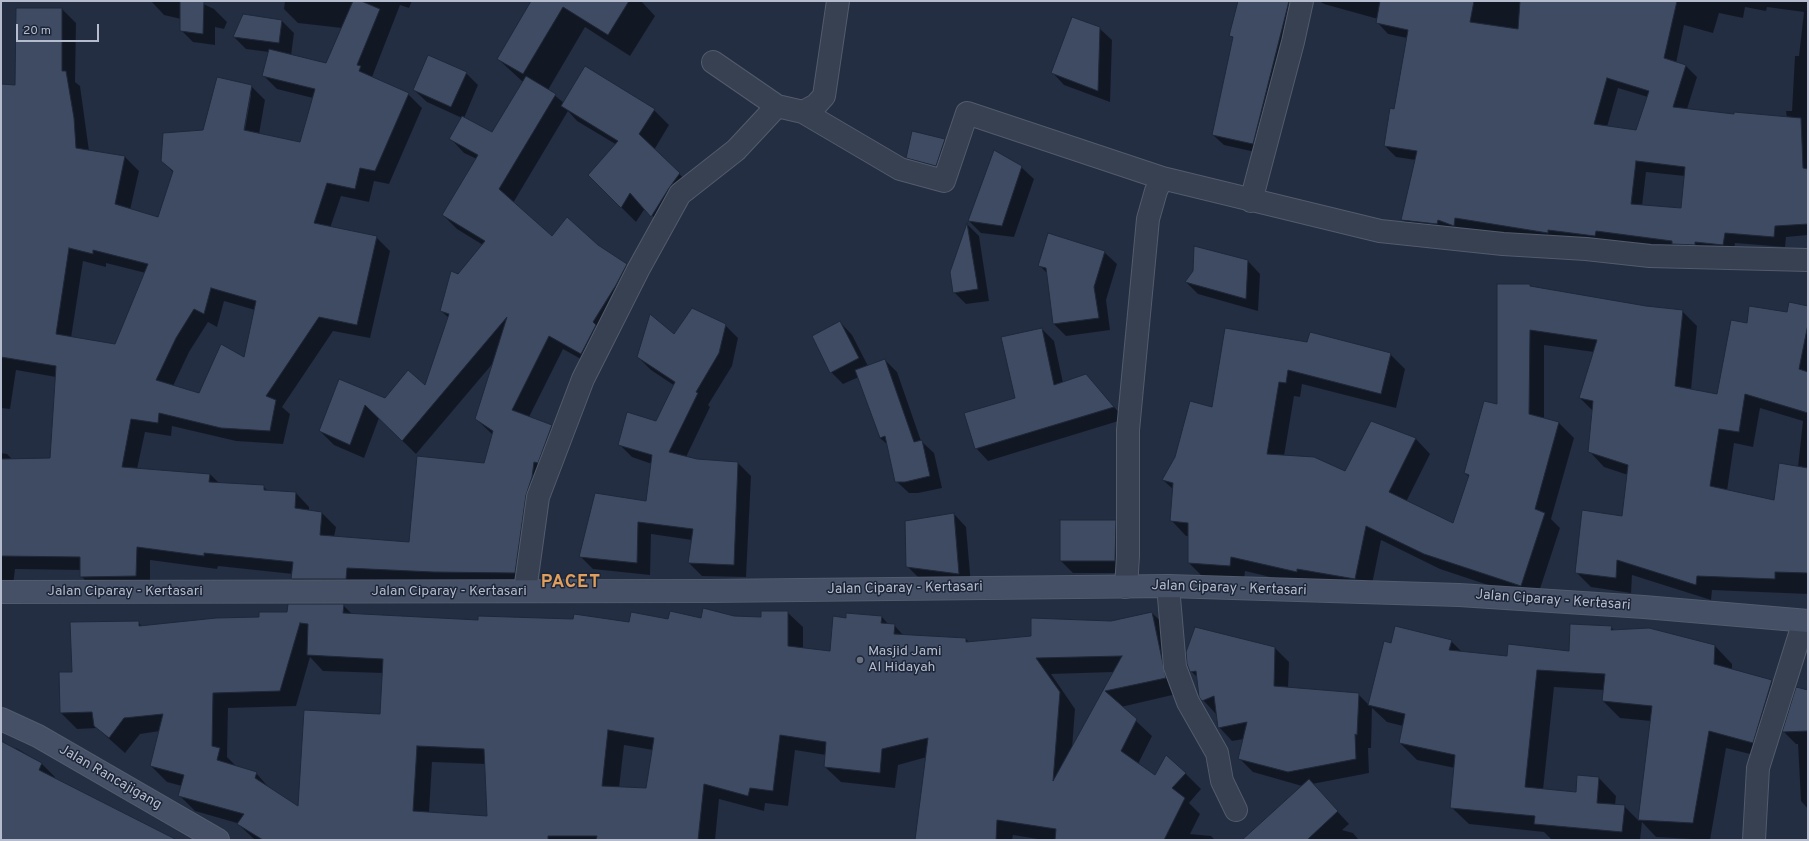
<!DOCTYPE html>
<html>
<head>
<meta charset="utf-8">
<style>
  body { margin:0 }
  #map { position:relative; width:1809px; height:841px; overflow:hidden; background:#232e43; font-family:Overpass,sans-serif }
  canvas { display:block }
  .frame { position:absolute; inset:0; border:2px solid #b4bccd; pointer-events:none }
  .scale { position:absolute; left:16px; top:24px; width:83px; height:18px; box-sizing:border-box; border:2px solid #b4bccd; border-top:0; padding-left:5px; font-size:12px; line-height:14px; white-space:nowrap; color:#b4bccd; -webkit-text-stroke:3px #1c2638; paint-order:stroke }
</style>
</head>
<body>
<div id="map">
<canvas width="1809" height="841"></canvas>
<div class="frame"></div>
<div class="scale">20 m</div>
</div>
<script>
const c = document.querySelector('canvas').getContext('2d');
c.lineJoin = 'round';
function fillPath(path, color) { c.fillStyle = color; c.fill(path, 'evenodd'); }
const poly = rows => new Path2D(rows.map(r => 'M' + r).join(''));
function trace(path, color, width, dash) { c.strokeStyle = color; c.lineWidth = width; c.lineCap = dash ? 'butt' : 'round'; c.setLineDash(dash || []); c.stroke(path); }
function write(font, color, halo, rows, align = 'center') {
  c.font = font + ' Overpass,sans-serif'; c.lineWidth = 3; c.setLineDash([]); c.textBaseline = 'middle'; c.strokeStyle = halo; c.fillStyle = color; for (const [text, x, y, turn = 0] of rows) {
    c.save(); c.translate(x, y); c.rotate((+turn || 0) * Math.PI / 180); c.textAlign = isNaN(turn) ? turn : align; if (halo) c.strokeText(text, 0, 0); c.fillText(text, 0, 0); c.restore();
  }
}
fillPath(poly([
  [151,1,197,1,214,9,227,22,224,29,215,27,215,45,193,42,181,30,181,19,164,15],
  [285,1,412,1,409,8,400,5,372,77,408,94,422,108,389,184,374,181,369,202,341,196,330,228,376,237,390,251,370,338,333,331,282,407,290,414,283,444,236,441,172,426,171,436,145,432,137,469,210,474,219,483,263,486,269,492,296,493,309,507,309,511,322,513,336,527,334,537,410,543,484,464,493,435,476,419,494,362,416,454,379,418,364,458,334,445,320,431,340,380,385,399,425,387,449,318,441,311,459,275,483,245,457,229,443,215,477,159,464,153,451,139,462,118,427,102,414,90,466,73,478,85,464,118,492,134,523,82,498,59,532,1,641,1,655,16,630,56,585,27,548,90,564,103,654,110,669,125,654,150,695,189,667,231,645,208,636,222,589,175,617,145,577,121,568,111,513,203,552,238,597,246,626,265,640,279,595,367,563,349,529,417,552,426,565,440,551,476,528,586,306,592,292,579,293,574,218,566,217,569,150,560,150,590,95,590,81,576,81,570,15,569,12,594,1,598,1,453,7,454,13,460,50,459,56,377,16,370,10,409,1,408,1,85,16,86,62,9,76,23,75,82,80,86,89,151,125,157,139,171,130,210,158,219,173,172,162,161,204,131,251,86,265,100,259,134,301,143,313,98,277,89,263,75,269,52,246,49,234,37,244,15,282,21,294,33,291,56,326,65,342,28,298,23,284,9],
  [249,95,251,95,244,135,242,135],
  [83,261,106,267,106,263,146,273,116,345,71,338],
  [224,301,255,310,245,359,199,394,173,386,189,352,208,322,217,327],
  [1239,1,1307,1,1264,154,1224,145,1213,135,1234,39,1230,35],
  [1319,1,1808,1,1808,235,1786,237,1785,247,1735,243,1733,256,1559,244,1466,229,1465,236,1413,231,1402,220,1416,160,1396,157,1385,146,1394,110,1407,38,1388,34,1378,23,1378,19,1324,4],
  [1745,7,1766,11,1767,7,1804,12,1799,56,1795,56,1792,111,1786,111,1787,118,1735,115,1687,109,1697,77,1686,66,1676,63,1684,25,1713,33,1719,13,1743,18],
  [1618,88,1648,97,1636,131,1607,127],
  [1646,172,1685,176,1682,209,1642,206],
  [1099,28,1112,40,1110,102,1064,85,1052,72],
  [944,140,957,152,948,177,919,170,907,157],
  [994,152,1021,167,1034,179,1014,237,981,233,969,221],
  [968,225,979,236,989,301,966,304,954,292,951,272],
  [1104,252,1117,264,1106,300,1110,330,1066,336,1054,324,1048,274,1040,266],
  [1248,261,1260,274,1258,311,1198,294,1186,282],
  [1529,285,1532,288,1646,307,1682,311,1697,326,1691,390,1718,395,1748,324,1808,307,1808,594,1712,590,1711,600,1632,575,1631,593,1591,587,1576,572,1623,518,1628,475,1604,467,1589,451,1593,411,1580,398,1594,352,1544,345,1544,419,1559,423,1574,438,1551,519,1560,528,1536,601,1440,569,1381,540,1370,594,1312,587,1245,571,1244,581,1204,578,1189,563,1189,536,1186,536,1171,520,1174,490,1163,480,1212,408,1308,344,1390,354,1405,369,1396,408,1302,384,1300,397,1294,396,1284,456,1346,472,1416,439,1430,454,1406,502,1453,525,1469,477,1465,473,1498,406],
  [1760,408,1803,421,1798,467,1775,502,1727,491,1734,443,1753,447],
  [840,322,852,335,868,366,885,360,897,372,921,441,934,453,942,488,918,493,909,493,896,481,888,445,880,438,859,377,843,384,831,372],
  [725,325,738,338,732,366,708,405,710,407,686,457,697,460,738,463,751,476,746,577,702,576,689,563,692,540,651,534,650,575,593,569,580,556,647,502,652,464,632,457,619,444,657,422,675,386,651,370,638,357,674,335],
  [1042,329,1054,341,1063,383,1086,376,1125,419,988,461,976,448,1016,399],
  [954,514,966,527,971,585,920,579,907,566],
  [1115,521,1127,533,1127,573,1073,573,1061,561],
  [343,605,353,615,478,621,630,623,734,617,762,619,787,612,803,627,803,649,831,652,846,619,882,617,889,625,894,625,904,636,966,639,970,643,1031,637,1152,613,1168,628,1181,693,1121,707,1152,736,1138,764,1155,777,1167,756,1186,774,1201,789,1189,803,1200,814,1190,834,1211,836,1215,840,1044,840,1013,835,1012,840,916,840,927,757,898,765,895,788,841,782,825,767,826,755,795,750,788,806,765,803,764,811,719,799,715,840,255,840,237,823,195,811,179,795,182,786,167,782,151,766,160,731,140,734,125,753,97,728,77,729,61,713,60,673,73,673,138,622,143,627,260,618],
  [310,657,323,671,383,673,381,715,299,807,271,790,256,773,235,767,235,765,227,757,228,708,296,706],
  [1114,672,1072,749,1075,709,1051,674],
  [624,745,653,750,647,789,619,788],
  [432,762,486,764,488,817,429,813],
  [1611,627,1615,631,1715,646,1732,664,1732,670,1772,681,1789,698,1770,759,1726,748,1710,840,1656,837,1642,822,1640,840,1552,840,1544,832,1469,824,1451,807,1455,768,1417,760,1400,743,1403,726,1387,722,1372,708,1371,748,1368,748,1369,773,1312,784,1349,824,1342,830,1353,833,1359,840,1263,840,1302,786,1253,772,1239,758,1244,739,1232,741,1219,727,1217,715,1203,700,1198,678,1191,671,1275,648,1289,662,1288,688,1358,694,1369,705,1385,643,1392,644,1451,641,1463,653,1508,657,1570,652],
  [1554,687,1604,690,1603,701,1620,718,1651,721,1639,821,1624,806,1615,805,1616,796,1599,778,1578,776,1577,793,1543,790],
  [1808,691,1808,809,1801,801,1798,744,1796,744,1784,732],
  [1,743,18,749,41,763,55,777,54,779,174,840,1,840]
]), '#0007');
const building = poly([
  [180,1,204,1,203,34,180,31,180,1],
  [353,1,361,1,380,9,357,65,361,66,359,71,409,93,375,171,360,168,355,189,327,183,314,223,377,236,357,325,319,317,266,396,276,400,270,431,221,428,159,413,158,423,131,419,122,467,210,474,209,482,264,485,264,490,296,492,295,508,322,512,320,535,409,542,417,456,484,463,493,431,475,419,507,317,402,441,365,405,350,445,319,431,339,379,385,398,408,370,425,385,449,314,440,311,451,271,458,274,485,241,442,215,478,155,449,139,462,116,492,132,526,76,556,94,499,189,552,236,567,217,598,245,627,264,616,285,593,322,596,325,581,354,549,336,512,410,552,425,538,463,534,462,532,477,526,495,515,573,433,572,347,568,346,579,291,579,293,562,204,553,204,556,137,547,136,576,80,577,80,557,1,556,1,459,50,458,56,366,1,357,1,84,15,85,16,8,62,8,62,71,66,71,74,118,76,148,125,156,115,204,158,217,173,171,161,161,163,133,203,130,217,77,252,85,244,130,300,142,315,89,262,76,269,49,326,63,353,1],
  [69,248,93,254,93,250,148,264,115,344,56,334,69,248],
  [211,288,256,301,244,357,221,344,199,393,156,380,176,338,194,309,204,314,211,288],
  [531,1,629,1,608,35,563,7,523,74,497,59,531,1],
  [1238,1,1289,1,1253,144,1212,135,1233,37,1229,36,1238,1],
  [1380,1,1474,1,1470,22,1518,29,1520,1,1677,1,1664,58,1686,65,1673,107,1734,114,1734,112,1801,118,1803,168,1808,169,1808,224,1775,226,1774,237,1725,233,1723,245,1695,242,1695,245,1672,244,1672,241,1596,231,1595,236,1548,230,1548,233,1455,218,1454,226,1438,220,1437,224,1401,220,1417,151,1384,146,1390,108,1394,109,1408,30,1376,23,1380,1],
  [1607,78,1649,91,1636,130,1594,124,1607,78],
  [1636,161,1685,167,1681,208,1631,204,1636,161],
  [243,14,282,20,279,43,233,37,243,14],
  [1072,17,1100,27,1098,91,1051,73,1072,17],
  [428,55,467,72,451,107,413,90,428,55],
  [585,66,655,109,639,134,680,173,669,188,651,217,630,193,621,208,588,175,618,141,561,106,585,66],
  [912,131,945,139,936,166,906,158,912,131],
  [994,150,1022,166,1002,226,968,221,994,150],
  [967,223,978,289,953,293,950,272,967,223],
  [1048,233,1105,251,1094,287,1099,318,1053,324,1046,268,1038,266,1048,233],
  [1194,246,1248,260,1246,299,1185,282,1193,271,1194,246],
  [1497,284,1530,284,1530,286,1646,306,1683,310,1675,386,1717,394,1731,320,1747,323,1749,306,1787,312,1789,302,1808,306,1808,324,1799,369,1808,372,1808,413,1745,394,1739,432,1719,429,1710,486,1774,500,1779,463,1808,468,1808,573,1775,572,1775,579,1697,576,1696,585,1617,560,1616,578,1575,573,1582,510,1622,516,1628,465,1588,452,1593,401,1579,398,1597,340,1530,330,1529,414,1559,422,1535,509,1545,513,1521,586,1424,554,1366,526,1355,579,1297,569,1297,572,1231,557,1230,566,1188,563,1188,523,1170,521,1173,483,1162,480,1175,457,1190,401,1212,407,1225,328,1307,342,1310,332,1391,353,1381,394,1288,370,1286,383,1279,382,1267,454,1314,457,1345,471,1371,421,1416,438,1389,492,1453,523,1469,475,1464,473,1484,401,1497,404,1497,284],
  [692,308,726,324,719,353,696,392,698,393,669,452,697,459,738,462,734,565,688,563,693,529,638,522,637,563,579,557,595,493,646,501,652,455,618,445,627,412,656,421,675,382,637,357,650,314,674,334,692,308],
  [840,321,859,358,830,373,812,336,840,321],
  [1042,328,1054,385,1086,374,1114,407,975,449,964,413,1015,398,1001,337,1042,328],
  [885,359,914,442,922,440,930,476,905,482,895,482,885,436,880,438,855,370,885,359],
  [954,513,959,574,906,567,905,521,954,513],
  [1060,520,1116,520,1115,561,1060,561,1060,520],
  [288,604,344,604,343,613,478,620,478,616,573,619,574,614,629,622,631,612,668,619,670,611,701,618,703,608,734,616,761,617,761,611,788,611,788,646,830,651,833,616,846,618,846,613,882,616,881,623,895,624,894,634,966,638,966,642,1031,636,1031,618,1111,621,1152,612,1166,678,1105,691,1137,719,1121,751,1155,775,1166,755,1186,773,1172,788,1185,798,1164,840,1055,840,1056,829,997,820,996,840,915,840,928,738,882,749,880,773,824,767,826,742,780,735,773,791,750,788,748,796,704,784,698,840,596,840,597,836,548,836,548,840,263,840,237,824,244,814,178,796,184,775,150,766,163,714,124,718,109,738,94,726,92,712,60,713,59,672,72,672,70,622,139,621,139,626,216,618,259,617,259,612,287,612,288,604],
  [300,623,308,624,307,655,383,659,380,714,304,710,298,806,255,778,257,772,217,760,220,748,212,746,213,693,280,691,300,623],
  [1122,656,1102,692,1053,781,1060,692,1036,658,1122,656],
  [608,730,654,738,646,788,602,786,608,730],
  [417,746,484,749,487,816,413,811,417,746],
  [1570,624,1612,626,1611,630,1649,628,1715,645,1714,664,1772,680,1753,743,1709,731,1693,823,1638,820,1652,706,1602,701,1605,674,1537,670,1525,787,1576,792,1577,775,1599,777,1597,803,1625,805,1622,832,1534,824,1535,816,1450,808,1455,755,1399,743,1405,714,1368,705,1384,641,1391,643,1395,626,1452,640,1449,650,1507,656,1508,644,1569,651,1570,624],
  [1195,627,1275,647,1274,686,1359,693,1357,735,1355,734,1356,759,1288,772,1238,759,1247,722,1218,728,1214,696,1202,701,1199,697,1196,671,1190,672,1187,664,1186,652,1195,627],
  [1796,687,1808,690,1808,731,1782,732,1796,687],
  [1,741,42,763,39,770,177,840,1,840,1,741],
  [1309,779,1338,811,1307,840,1242,840,1309,779]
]);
fillPath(building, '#3e4b63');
trace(building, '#1e283a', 1);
const minor = poly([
  [713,62,777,106],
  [803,112,900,169,944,181,967,113,1162,178],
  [1251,201,1293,42,1302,1],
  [1168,586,1175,667,1188,702,1217,753,1222,781,1236,810],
  [1126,587,1128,556,1128,430,1148,219,1156,191,1162,178,1380,231,1503,244,1586,249,1650,256,1808,260],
  [525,591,538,497,583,379,638,270,680,194,736,150,777,106,803,112,816,105,824,96,838,1],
  [1754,840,1758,768,1804,621]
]);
const secondary = poly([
  [1,592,710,591,1168,586,1459,595,1644,607,1808,621],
  [1,719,38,736,218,840]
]);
trace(minor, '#525c6d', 24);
trace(secondary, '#525c6d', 24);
trace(minor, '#384152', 22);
trace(secondary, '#454f66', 22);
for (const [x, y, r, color] of [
  [860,660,4,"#6b7280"]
]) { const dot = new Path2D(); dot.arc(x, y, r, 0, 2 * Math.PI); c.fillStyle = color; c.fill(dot); trace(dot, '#1c2638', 1.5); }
write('14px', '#b4bccd', '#1c2638', [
  ["Jalan Ciparay - Kertasari",905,589,-1],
  ["Jalan Ciparay - Kertasari",1229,589,2],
  ["Jalan Ciparay - Kertasari",125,592],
  ["Jalan Ciparay - Kertasari",449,592],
  ["Jalan Ciparay - Kertasari",1553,601,4],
  ["Jalan Rancajigang",110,778,30]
]);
write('14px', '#b4bccd', '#1c2638', [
  ["Masjid Jami",868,652],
  ["Al Hidayah",868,668]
], 'left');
c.letterSpacing = '1px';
write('bold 18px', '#e09f5c', '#1c2638', [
  ["PACET",571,583]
]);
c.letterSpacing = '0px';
</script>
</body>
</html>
